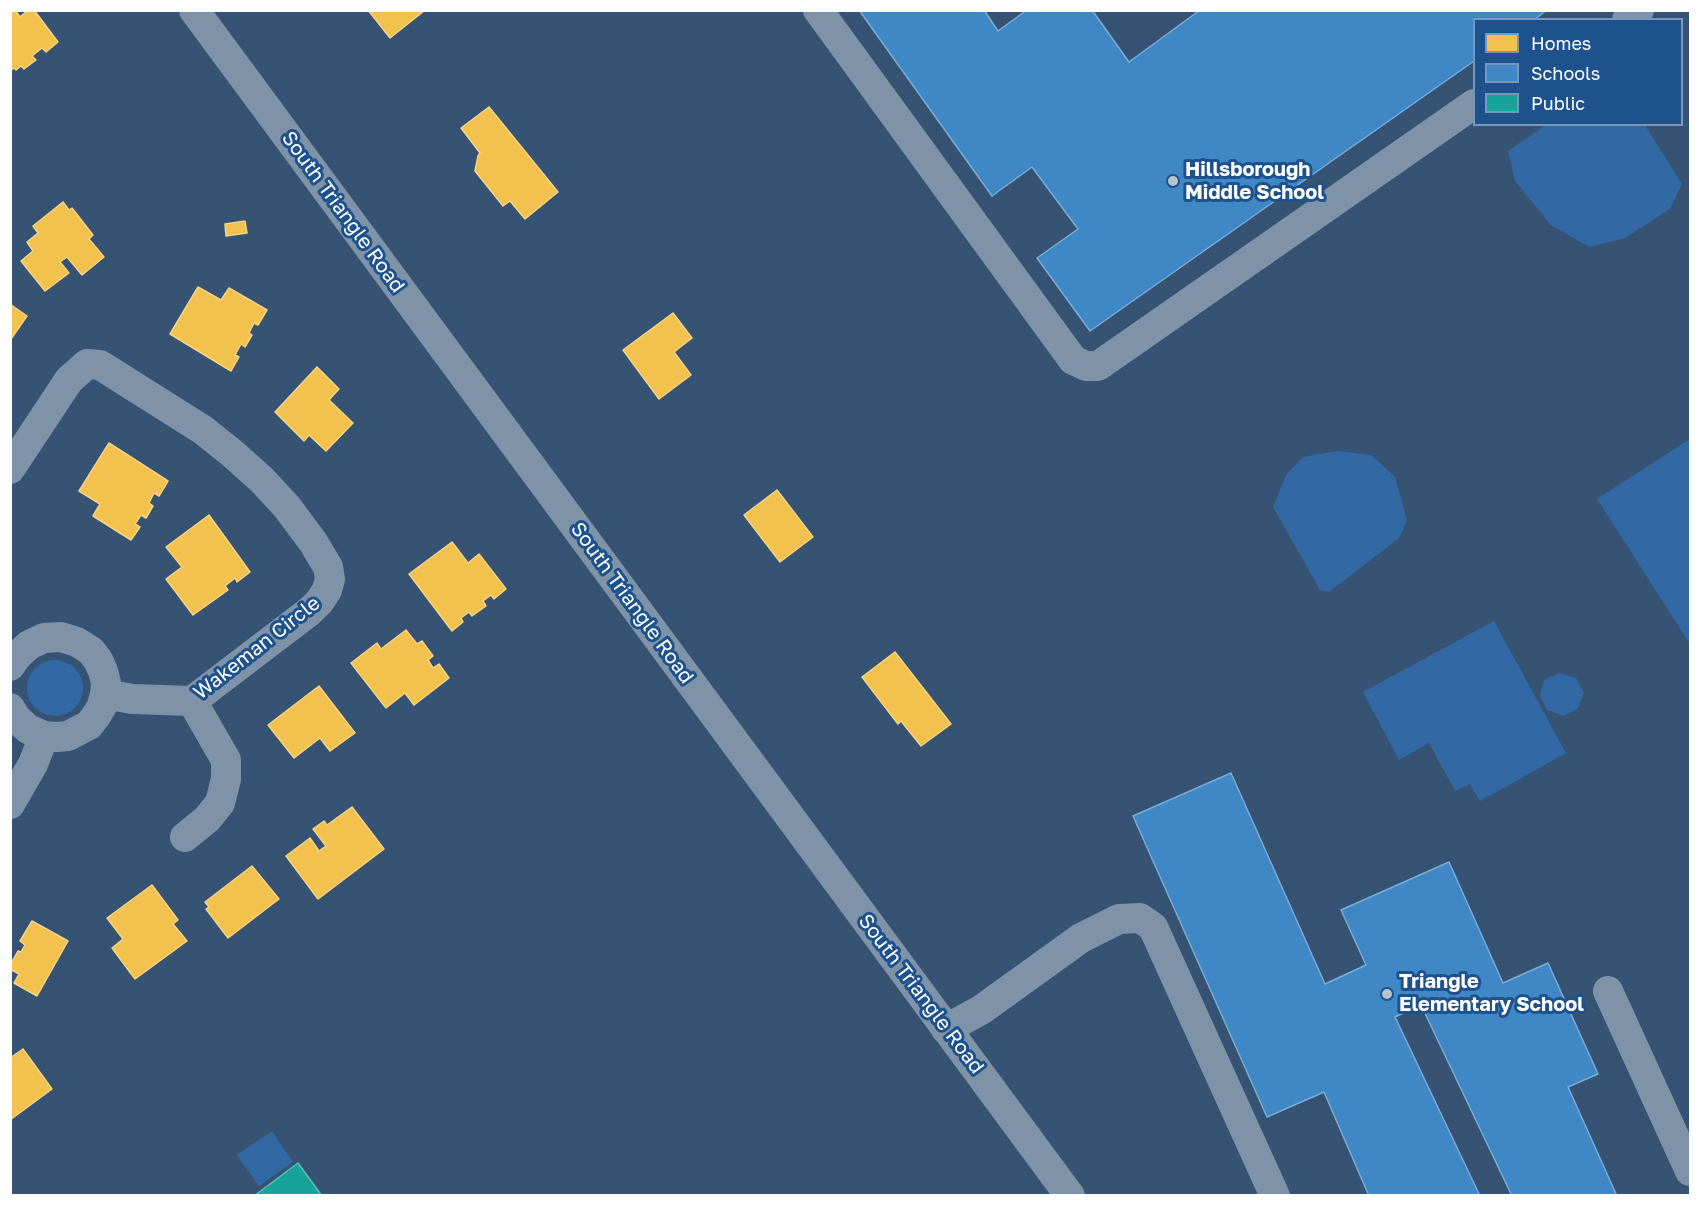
<!DOCTYPE html>
<html>
<head>
<meta charset="utf-8">
<style>
  body { margin:0 }
  #map { position:relative; width:1701px; height:1206px; overflow:hidden; background:#375374; font-family:"Golos Text",sans-serif }
  canvas { display:block }
  .frame { position:absolute; inset:0; border:12px solid #fff; pointer-events:none }
  .legend { position:absolute; left:1473px; top:18px; width:210px; height:108px; box-sizing:border-box; background:#1e528d; border:2px solid #7897bb; margin:0; padding:8px 10px; list-style:none; font-size:18px; color:#fff }
  .legend li { display:flex; align-items:center; gap:12px; height:30px }
  .legend b { width:30px; border:2px solid #7897bb }
</style>
</head>
<body>
<div id="map">
<canvas width="1701" height="1206"></canvas>
<div class="frame"></div>
<ul class="legend">
<li><b style="height:16px;background:#f2c14e"></b>Homes</li>
<li><b style="height:16px;background:#3f88c5"></b>Schools</li>
<li><b style="height:16px;background:#17a398"></b>Public</li>
</ul>
</div>
<script>
const c = document.querySelector('canvas').getContext('2d');
c.lineJoin = 'round';
function fillPath(path, color) { c.fillStyle = color; c.fill(path, 'evenodd'); }
const poly = rows => new Path2D(rows.map(r => 'M' + r).join(''));
function trace(path, color, width, dash) { c.strokeStyle = color; c.lineWidth = width; c.lineCap = dash ? 'butt' : 'round'; c.setLineDash(dash || []); c.stroke(path); }
function write(font, color, halo, rows, align = 'center') {
  c.font = font + ' "Golos Text",sans-serif'; c.lineWidth = 6; c.setLineDash([]); c.textBaseline = 'middle'; c.strokeStyle = halo; c.fillStyle = color; for (const [text, x, y, turn = 0] of rows) {
    c.save(); c.translate(x, y); c.rotate((+turn || 0) * Math.PI / 180); c.textAlign = isNaN(turn) ? turn : align; if (halo) c.strokeText(text, 0, 0); c.fillText(text, 0, 0); c.restore();
  }
}
fillPath(poly([
  [1546,125,1645,125,1682,184,1670,209,1625,238,1589,247,1551,225,1515,181,1508,151],
  [1690,439,1690,644,1597,499],
  [1338,451,1371,455,1395,477,1407,520,1399,538,1329,592,1320,590,1273,507,1286,475,1303,457],
  [1494,621,1566,753,1480,801,1470,784,1455,791,1429,743,1399,760,1363,692],
  '27 688a28 28 0 1 1 56 0a28 28 0 1 1-56 0Z',
  [1560,673,1576,678,1584,693,1578,708,1564,716,1547,710,1540,696,1544,680],
  [272,1131,293,1162,259,1186,237,1155]
]), '#3269a4');
const homes = poly([
  [10,10,15,10,20,17,28,10,34,10,58,42,46,52,42,48,32,56,36,60,24,69,21,66,16,70,14,68,10,71,10,10],
  [368,10,424,10,424,11,390,38,368,10],
  [489,107,558,192,525,219,510,201,503,206,475,171,478,156,480,153,461,128,489,107],
  [63,202,69,210,72,208,93,235,89,239,104,257,82,275,67,257,60,262,69,273,45,291,21,261,33,251,27,242,38,233,33,226,63,202],
  [245,221,247,233,226,236,225,224,245,221],
  [198,287,221,300,229,288,267,310,258,325,254,323,249,333,252,335,245,347,241,344,235,355,239,357,231,371,170,334,198,287],
  [10,304,27,316,11,339,10,339,10,304],
  [673,313,692,338,674,352,691,375,659,399,623,350,673,313],
  [317,367,339,389,329,400,353,423,326,451,309,435,304,441,275,412,317,367],
  [109,443,168,481,159,496,154,493,149,503,153,506,146,518,141,515,135,524,140,527,131,540,93,516,100,504,79,491,109,443],
  [777,490,813,537,780,562,744,515,777,490],
  [209,515,250,572,237,582,235,578,225,586,228,590,193,615,166,579,182,567,166,547,209,515],
  [452,542,468,563,479,554,506,589,494,599,491,595,483,601,486,606,472,616,469,612,461,618,463,622,452,631,409,574,452,542],
  [406,630,417,644,422,641,433,656,428,660,433,668,439,664,449,678,414,705,405,693,386,708,351,663,377,643,381,649,406,630],
  [895,652,951,724,921,746,901,721,898,724,862,677,895,652],
  [319,686,355,733,330,751,320,738,294,758,268,725,319,686],
  [352,807,384,849,318,899,286,856,310,838,319,851,326,846,313,829,324,821,327,825,352,807],
  [252,866,279,899,228,938,206,909,209,907,205,902,252,866],
  [152,885,178,920,173,924,187,941,135,979,112,948,123,939,107,918,152,885],
  [32,921,68,941,37,996,14,983,19,974,10,969,10,965,18,951,21,952,25,945,20,941,32,921],
  [23,1049,52,1089,10,1120,10,1058,23,1049]
]);
fillPath(homes, '#f2c14e');
trace(homes, '#f6d483', 1.5);
const schools = poly([
  [859,10,984,10,998,31,1024,12,1023,10,1092,10,1129,62,1200,10,1547,10,1534,20,1474,20,1474,61,1090,331,1037,258,1078,229,1032,167,992,196,859,10],
  [1231,773,1325,984,1366,965,1341,910,1449,862,1503,983,1548,963,1598,1074,1568,1087,1617,1196,1512,1196,1421,1005,1395,1017,1480,1196,1369,1196,1324,1092,1267,1117,1133,816,1231,773]
]);
fillPath(schools, '#3f88c5');
trace(schools, '#79acd6', 1.5);
const public = poly([
  [298,1163,322,1196,254,1196,298,1163]
]);
fillPath(public, '#17a398');
trace(public, '#5dbfb7', 1.5);
trace(poly([
  [194,10,1070,1196],
  [818,10,1073,360,1086,366,1098,366,1474,104],
  [1627,20,1639,10],
  [10,469,69,380,87,364,100,365,203,430,233,454,262,480,287,507,313,542,328,567,330,579,327,590,320,601,310,611,192,701,132,699,105,694],
  [10,666,17,656,29,645,44,638,61,637,77,642,91,651,98,660,103,671,106,683,105,694,102,706,96,716,89,725,68,736,56,737,44,736,28,729,16,718,10,708],
  [10,804,33,764,44,736],
  [185,837,207,819,220,803,226,779,226,760,192,701],
  [1608,991,1690,1171],
  [946,1029,981,1010,1081,938,1119,919,1140,918,1153,927,1275,1196]
]), '#7e93a8', 30);
for (const [x, y, r, color] of [
  [1173,181,6,"#b9c3ce"],
  [1387,994,6,"#b9c3ce"]
]) { const dot = new Path2D(); dot.arc(x, y, r, 0, 2 * Math.PI); c.fillStyle = color; c.fill(dot); trace(dot, '#1e528d', 2); }
write('bold 20px', '#fff', '#1e528d', [
  ["Hillsborough",1185,170],
  ["Middle School",1185,193],
  ["Triangle",1399,982],
  ["Elementary School",1399,1005]
], 'left');
write('20px', '#fff', '#1e528d', [
  ["South Triangle Road",343,212,54],
  ["South Triangle Road",632,603,54],
  ["Wakeman Circle",257,648,-38],
  ["South Triangle Road",921,994,53]
]);
</script>
</body>
</html>
